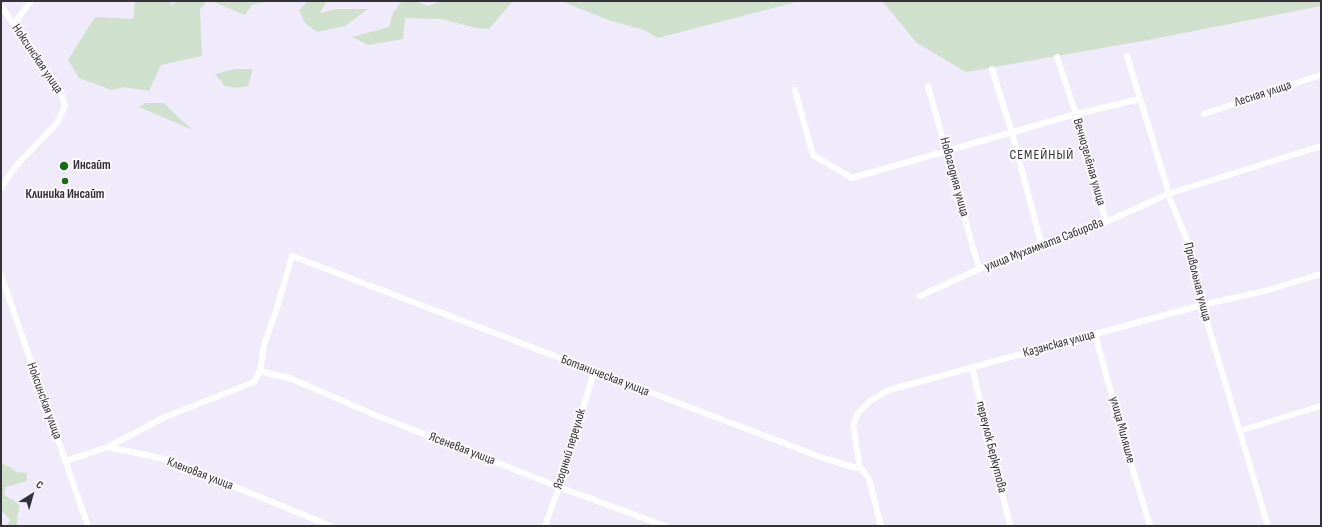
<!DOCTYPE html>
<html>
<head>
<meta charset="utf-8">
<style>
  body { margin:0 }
  #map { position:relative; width:1322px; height:527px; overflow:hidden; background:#f0ebfa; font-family:"Sofia Sans Condensed",sans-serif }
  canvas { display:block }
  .frame { position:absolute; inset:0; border:2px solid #343238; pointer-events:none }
  .north { position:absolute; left:12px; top:475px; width:40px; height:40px; -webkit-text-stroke:3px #fbfafd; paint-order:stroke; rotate:37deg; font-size:11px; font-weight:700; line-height:16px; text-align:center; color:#343238 }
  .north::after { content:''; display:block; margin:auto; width:14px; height:18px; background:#343238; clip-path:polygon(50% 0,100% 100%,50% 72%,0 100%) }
</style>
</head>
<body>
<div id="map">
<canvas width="1322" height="527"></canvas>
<div class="frame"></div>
<div class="north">С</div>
</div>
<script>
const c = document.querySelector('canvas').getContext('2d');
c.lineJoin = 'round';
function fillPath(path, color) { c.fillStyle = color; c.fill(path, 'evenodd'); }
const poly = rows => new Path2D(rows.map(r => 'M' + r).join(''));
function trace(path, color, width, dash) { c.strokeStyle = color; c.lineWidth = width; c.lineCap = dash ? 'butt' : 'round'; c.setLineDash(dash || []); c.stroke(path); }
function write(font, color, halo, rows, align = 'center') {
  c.font = font + ' "Sofia Sans Condensed",sans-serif'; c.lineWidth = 4; c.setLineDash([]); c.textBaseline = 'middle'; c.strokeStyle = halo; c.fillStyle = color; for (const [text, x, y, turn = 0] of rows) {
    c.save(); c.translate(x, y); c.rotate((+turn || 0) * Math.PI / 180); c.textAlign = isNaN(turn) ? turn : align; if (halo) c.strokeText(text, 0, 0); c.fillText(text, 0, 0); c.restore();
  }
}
fillPath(poly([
  [135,1,172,1,171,6,177,1,207,1,200,9,202,56,161,65,149,91,124,87,112,90,79,78,68,60,95,17,133,19],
  [211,1,270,1,252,5,245,15],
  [308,1,327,1,320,13,337,9,368,9,345,26,317,32,305,23,299,10],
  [402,1,416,1,428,6,441,1,559,1,512,2,489,29,476,28,441,19,405,18,403,39,368,45,352,37,389,27,393,13],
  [561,1,800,1,658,38,644,30,611,21],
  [882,1,1321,1,1321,6,1148,40,966,72,917,43],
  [235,69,253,69,248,86,238,88,225,86,215,74],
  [145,103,164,103,179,118,193,130,139,107],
  [1,463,10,467,17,472,27,473,27,481,6,487,4,495,16,502,20,506,17,516,17,526,6,526,10,520,1,510]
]), '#cfe1cd');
trace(poly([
  [1,6,60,89,65,106,57,123,15,167,1,188],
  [15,25,18,18,31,1],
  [1057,57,1076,114,1106,222],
  [992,69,1012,133,1042,247],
  [928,86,979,269],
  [795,90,813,155,852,178,1076,114,1140,99],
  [1204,114,1321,75],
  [1,275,88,526],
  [920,296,979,269,1042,247,1106,222,1168,194,1167,187,1127,56],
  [1095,334,1124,440,1150,526],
  [972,367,1010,526],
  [260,371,292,379,375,415,559,487,665,526],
  [1239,431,1321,406],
  [108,447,165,417,254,382,260,371,264,345,276,311,292,256,823,458,857,468,860,467,869,479,881,526],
  [66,461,108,447,169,460,331,526],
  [860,467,853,425,858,413,870,401,889,390,1202,305,1265,291,1321,274],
  [545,526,559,487,594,372],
  [1268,526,1202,305,1187,240,1168,194,1321,146]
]), '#fff', 6);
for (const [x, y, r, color] of [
  [64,166,5,"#1a6b0f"],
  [65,181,4,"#1a6b0f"]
]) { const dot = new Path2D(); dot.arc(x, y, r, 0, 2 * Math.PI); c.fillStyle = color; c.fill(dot); trace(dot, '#fbfafd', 1.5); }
write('13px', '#343238', '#fbfafd', [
  ["Ноксинская улица",37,59,56],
  ["Лесная улица",1263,94,-18],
  ["Вечнозелёная улица",1089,162,74],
  ["Новогодняя улица",954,177,75],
  ["улица Мухаммата Сабирова",1044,245,-21],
  ["Привольная улица",1197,282,76],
  ["Казанская улица",1059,344,-15],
  ["Ботаническая улица",605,376,21],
  ["Ноксинская улица",44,401,70],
  ["улица Миляшле",1122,430,75],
  ["переулок Беркутова",991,447,76],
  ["Ясеневая улица",462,449,21],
  ["Ягодный переулок",570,449,-73],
  ["Кленовая улица",200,474,21]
]);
write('bold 13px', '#343238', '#fbfafd', [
  ["Инсайт",73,166],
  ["Клиника Инсайт",65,195,"center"]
], 'left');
c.letterSpacing = '1px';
write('14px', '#343238', '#fbfafd', [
  ["СЕМЕЙНЫЙ",1042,155]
]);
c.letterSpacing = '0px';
</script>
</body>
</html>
